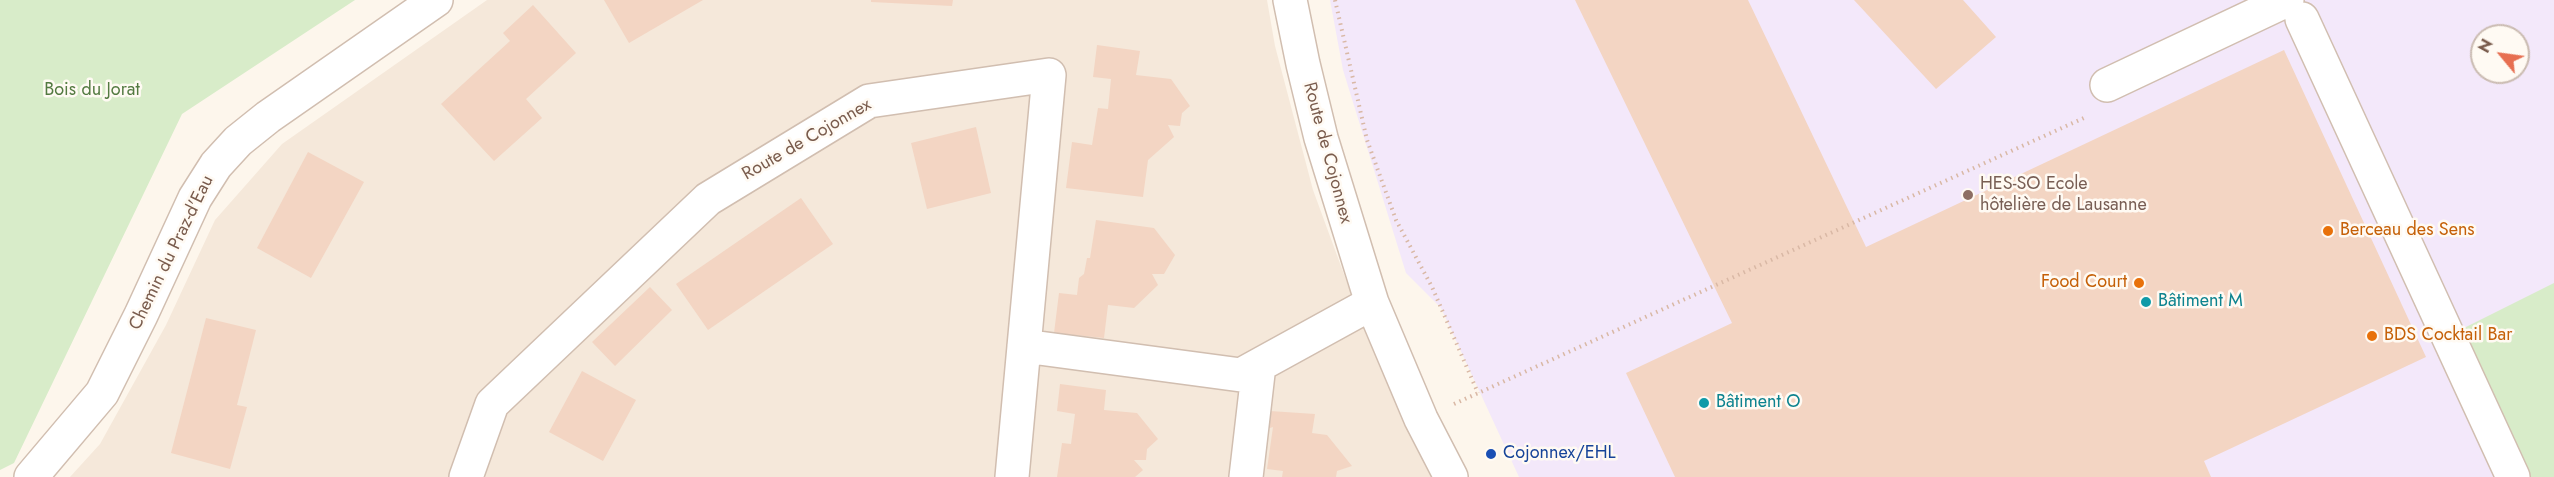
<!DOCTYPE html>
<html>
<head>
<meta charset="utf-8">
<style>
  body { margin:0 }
  #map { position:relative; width:2554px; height:477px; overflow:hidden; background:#fdf6ec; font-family:Jost,sans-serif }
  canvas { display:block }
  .north { position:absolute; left:2470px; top:24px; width:60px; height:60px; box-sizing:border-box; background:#fffaf3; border:2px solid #cabbb1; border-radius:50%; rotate:299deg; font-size:16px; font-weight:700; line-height:24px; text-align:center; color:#7a5c4d }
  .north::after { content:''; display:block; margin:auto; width:21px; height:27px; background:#e76f51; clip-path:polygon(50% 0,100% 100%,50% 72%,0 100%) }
</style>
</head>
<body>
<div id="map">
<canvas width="2554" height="477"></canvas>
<div class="north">N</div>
</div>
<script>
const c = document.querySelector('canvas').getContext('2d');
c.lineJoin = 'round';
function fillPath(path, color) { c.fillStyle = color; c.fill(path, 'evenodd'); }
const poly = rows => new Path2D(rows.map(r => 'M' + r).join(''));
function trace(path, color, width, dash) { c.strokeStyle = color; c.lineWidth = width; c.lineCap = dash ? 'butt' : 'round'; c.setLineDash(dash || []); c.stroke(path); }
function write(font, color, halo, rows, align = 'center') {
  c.font = font + ' Jost,sans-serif'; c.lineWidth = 5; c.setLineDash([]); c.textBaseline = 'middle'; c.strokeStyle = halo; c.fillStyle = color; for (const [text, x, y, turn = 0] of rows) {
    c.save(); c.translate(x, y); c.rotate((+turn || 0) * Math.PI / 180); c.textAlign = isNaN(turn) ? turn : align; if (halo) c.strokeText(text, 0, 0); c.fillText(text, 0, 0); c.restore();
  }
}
fillPath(poly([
  [487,0,1267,0,1275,46,1313,190,1367,337,1438,477,70,477,100,444,166,325,215,220,282,144]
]), '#f5e8da');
fillPath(poly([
  [1330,0,2554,0,2554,477,1519,477,1441,308,1406,273,1343,70],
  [2482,36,2518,36,2518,72,2482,72]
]), '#f3e8fa');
fillPath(poly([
  [0,0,355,0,182,114,14,463,0,470],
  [2554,283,2554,477,2529,477,2464,328]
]), '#d8ecc9');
fillPath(poly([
  [604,0,703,0,629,43],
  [871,0,953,0,952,6,871,2],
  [1575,0,1748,0,1866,247,2284,50,2426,357,2204,461,2211,477,1675,477,1626,373,1732,323],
  [1854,0,1963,0,1996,37,1936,89],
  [533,5,576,53,526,99,542,118,494,161,441,104,510,41,503,33],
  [1097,45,1140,51,1136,75,1171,79,1190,106,1182,113,1180,126,1168,125,1174,137,1148,160,1143,197,1066,188,1072,142,1092,145,1098,108,1108,109,1111,79,1093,77],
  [976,127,991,193,927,209,911,143],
  [308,152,364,182,311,278,257,248],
  [801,198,833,244,708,330,676,284],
  [1096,220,1154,228,1175,255,1164,274,1152,274,1158,285,1134,308,1108,305,1104,338,1054,333,1059,293,1077,295,1079,278,1084,274,1087,258,1090,258],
  [650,287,672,310,615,366,592,342],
  [206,318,256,330,237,405,247,407,230,469,171,453],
  [582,371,636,400,603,461,549,432],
  [1060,384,1106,390,1104,410,1137,413,1158,439,1147,449,1146,460,1134,460,1143,470,1135,477,1057,477,1062,443,1071,444,1075,414,1057,411],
  [1270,411,1315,414,1312,433,1327,435,1352,466,1337,471,1336,477,1282,477,1283,471,1267,469,1273,427,1267,429]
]), '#f3d5c3');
const minor = poly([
  [1290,0,1303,64,1321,138,1372,303,1421,419,1451,477],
  [2302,19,2513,477],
  [2107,85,2287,0],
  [1024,346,1241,375,1372,303],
  [31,477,102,393,141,315,195,198,216,165,238,141,268,117,436,0],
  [466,477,492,404,708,199,869,101,1049,75,1012,477],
  [1246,477,1259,365]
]);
trace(minor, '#d1beb0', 36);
trace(poly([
  [1335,0,1367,140,1396,220,1432,287,1478,393],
  [1454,404,2086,117]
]), '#d9b8a5', 4, [1.5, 4.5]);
trace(minor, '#fff', 33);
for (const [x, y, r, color] of [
  [1968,195,6,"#8d6e63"],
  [2328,231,6,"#e8710a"],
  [2139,283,6,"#e8710a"],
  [2146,302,6,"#0f9aa8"],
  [2372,336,6,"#e8710a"],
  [1704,403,6,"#0f9aa8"],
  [1491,454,6,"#1a4fb4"]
]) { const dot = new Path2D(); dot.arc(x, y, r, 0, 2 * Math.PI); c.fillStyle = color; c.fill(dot); trace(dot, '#fffaf3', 2); }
write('18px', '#537a41', '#fffaf3', [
  ["Bois du Jorat",92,91]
]);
write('18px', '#7a5c4d', '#fffaf3', [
  ["Route de Cojonnex",807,140,-30],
  ["Route de Cojonnex",1327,153,75],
  ["Chemin du Praz-d'Eau",172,253,-64]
]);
write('18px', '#785e54', '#fffaf3', [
  ["HES-SO Ecole",1980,185],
  ["hôtelière de Lausanne",1980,206]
], 'left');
write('18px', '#c56008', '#fffaf3', [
  ["Berceau des Sens",2340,231],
  ["Food Court",2127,283,"right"],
  ["BDS Cocktail Bar",2384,336]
], 'left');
write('18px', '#0d838f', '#fffaf3', [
  ["Bâtiment M",2158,302],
  ["Bâtiment O",1716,403]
], 'left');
write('18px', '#164399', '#fffaf3', [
  ["Cojonnex/EHL",1503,454]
], 'left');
</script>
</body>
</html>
